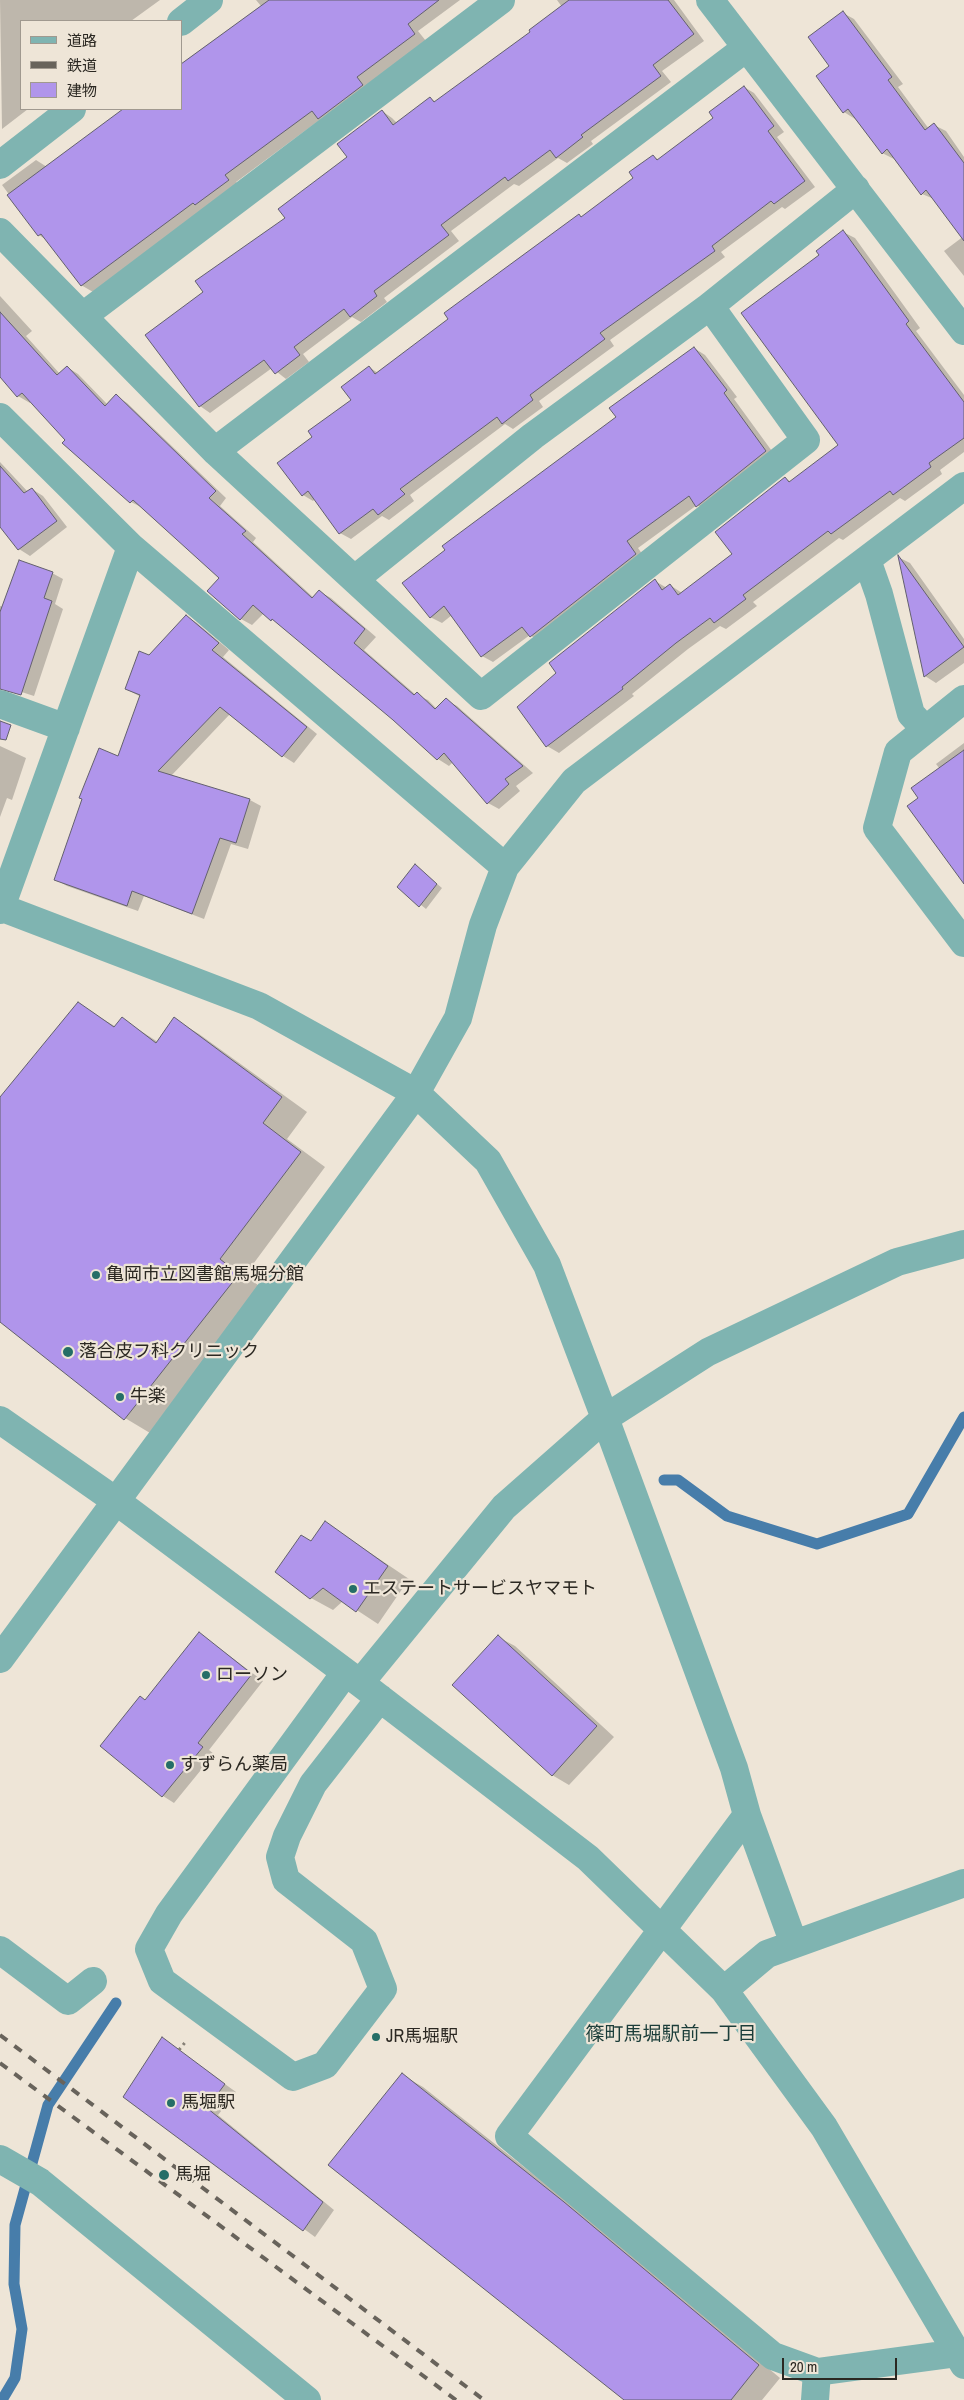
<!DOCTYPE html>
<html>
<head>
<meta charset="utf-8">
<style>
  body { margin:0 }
  #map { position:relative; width:964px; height:2400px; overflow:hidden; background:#eee5d7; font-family:"Archivo Narrow","Noto Sans JP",sans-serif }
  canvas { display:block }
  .legend { position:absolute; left:20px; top:20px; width:162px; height:90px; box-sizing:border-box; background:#eee5d7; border:1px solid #a0998f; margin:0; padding:6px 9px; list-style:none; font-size:15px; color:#2b2822 }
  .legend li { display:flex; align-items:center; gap:10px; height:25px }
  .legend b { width:25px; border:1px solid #a0998f }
  .scale { position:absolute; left:782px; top:2358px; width:115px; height:22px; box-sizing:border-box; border:2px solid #2b2822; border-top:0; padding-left:6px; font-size:15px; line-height:18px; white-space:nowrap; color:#2b2822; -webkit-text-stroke:4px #eee5d7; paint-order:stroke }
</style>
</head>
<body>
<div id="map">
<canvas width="964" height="2400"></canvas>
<ul class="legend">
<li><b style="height:6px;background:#7fb4b1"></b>道路</li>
<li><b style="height:6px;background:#68635b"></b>鉄道</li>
<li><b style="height:14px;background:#b095eb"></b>建物</li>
</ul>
<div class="scale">20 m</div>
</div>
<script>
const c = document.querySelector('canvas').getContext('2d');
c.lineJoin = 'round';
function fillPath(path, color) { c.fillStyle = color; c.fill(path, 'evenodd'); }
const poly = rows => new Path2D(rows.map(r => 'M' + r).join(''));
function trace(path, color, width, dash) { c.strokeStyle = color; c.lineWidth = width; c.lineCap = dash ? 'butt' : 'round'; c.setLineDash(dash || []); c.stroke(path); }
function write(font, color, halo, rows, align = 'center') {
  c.font = font + ' "Archivo Narrow","Noto Sans JP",sans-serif'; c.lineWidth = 4.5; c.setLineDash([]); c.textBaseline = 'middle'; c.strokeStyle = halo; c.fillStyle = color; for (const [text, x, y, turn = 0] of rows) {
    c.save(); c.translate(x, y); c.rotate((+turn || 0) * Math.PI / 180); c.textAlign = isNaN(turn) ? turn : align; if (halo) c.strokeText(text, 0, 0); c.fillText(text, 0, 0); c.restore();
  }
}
fillPath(poly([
  [0,0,160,0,131,21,21,21,21,109,28,109,2,129],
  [256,0,460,0,418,31,426,41,236,182,240,187,93,292,81,285,48,241,39,235,2,185,36,160,47,167,124,109,181,109,181,64,261,6],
  [557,0,674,0,704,41,662,71,671,82,591,141,593,144,567,163,558,158,519,186,514,184,451,231,459,241,384,298,387,302,361,322,352,317,303,354,309,362,286,379,272,368,210,413,200,406,146,336,204,292,287,218,349,157,382,111,392,118,397,123,430,98,436,102,532,32,562,7],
  [843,13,854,19,903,84,898,87,929,129,934,125,946,131,964,157,964,233,934,199,922,194,894,159,882,153,855,119,844,112,818,76,831,67],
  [744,87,754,93,784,132,777,137,815,187,785,209,782,207,721,252,725,257,610,340,614,346,539,401,543,407,513,429,505,424,410,495,414,501,389,520,382,516,351,539,340,533,315,499,313,501,303,495,314,437,353,400,369,367,378,373,450,319,579,215,582,217,635,178,653,156,659,160,714,118],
  [843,232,855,238,920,328,916,331,964,395,964,452,940,470,942,474,905,501,900,498,843,540,839,538,753,602,757,606,726,629,720,626,688,649,632,694,634,696,559,753,547,746,519,707,558,673,655,581,667,588,670,585,682,593,734,555,785,478,791,482,840,446,821,256],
  [964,236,964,276,944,251],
  [0,296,32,331,26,336,60,374,67,367,78,374,108,405,116,396,127,403,226,498,220,506,256,538,253,542,314,598,320,592,331,598,376,637,364,650,416,695,428,700,437,709,446,700,457,706,533,773,516,786,520,791,499,809,488,803,453,762,449,766,438,759,393,719,283,626,264,613,252,625,241,619,220,578,143,508,131,502,64,443,67,440,31,401,30,403,18,396,0,375],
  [694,348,705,355,737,397,734,399,777,458,709,512,697,505,638,548,647,561,542,643,530,635,493,662,482,656,452,615,442,623,430,617,618,418],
  [0,462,28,492,32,489,43,496,67,527,30,556,19,549,0,525],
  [900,558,910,563,964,639,964,663,936,683,925,676],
  [52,573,63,579,55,604,63,609,34,696,0,685,0,606,4,607],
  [186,616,197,623,229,650,223,657,317,734,294,763,283,756,230,714,171,776,250,800,261,806,248,849,231,844,204,919,144,896,138,911,67,886,55,879,119,757,141,697,126,689,150,657],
  [964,743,964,878,920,799,940,769,936,764],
  [0,746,26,758,12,800,7,798,0,817],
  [415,866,442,888,426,909,399,887],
  [78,1004,116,1027,122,1019,158,1042,174,1019,199,1034,307,1112,287,1139,325,1167,245,1275,263,1289,150,1433,125,1418,0,1320,0,1099],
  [326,1523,409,1579,378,1624,343,1601,333,1610,311,1598,311,1542],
  [199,1633,263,1681,209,1750,214,1754,174,1803,163,1796,101,1746,146,1701],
  [498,1637,515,1646,614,1737,569,1785,552,1775],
  [162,2039,236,2092,218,2115,334,2210,315,2237,125,2097],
  [402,2075,423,2087,586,2216,780,2378,762,2400,626,2400]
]), '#0003');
trace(poly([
  [664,1480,678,1480,727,1516,817,1544,908,1514,964,1417],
  [2,2400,15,2378,22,2329,14,2284,15,2225,48,2105,116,2003]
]), '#477daa', 11);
const building = poly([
  [269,0,439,0,408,24,415,34,357,77,363,85,318,119,312,111,225,175,229,180,195,205,193,203,81,286,41,234,38,236,7,195,123,109,181,109,181,64,269,0],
  [569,0,668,0,694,34,653,65,661,76,581,135,583,137,556,158,550,150,508,181,505,177,441,225,449,235,374,291,377,296,350,317,344,309,294,347,300,355,275,374,264,360,199,407,145,335,203,292,195,281,285,218,278,209,347,157,337,144,382,110,393,125,430,97,434,102,530,32,529,30,569,0],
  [843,11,892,77,888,80,925,130,934,123,964,163,964,241,926,190,921,195,887,149,882,154,848,109,843,113,816,76,829,66,808,37,843,11],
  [744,86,774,126,768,131,805,181,774,204,771,201,712,246,715,251,600,333,605,339,530,395,533,400,502,424,497,417,400,489,405,494,378,515,373,509,339,534,308,491,302,496,277,463,312,437,308,431,351,400,341,387,369,366,375,374,448,319,444,313,579,214,581,217,633,178,629,172,653,155,657,160,713,118,709,112,744,86],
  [843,230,909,321,906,324,964,402,964,438,929,463,931,467,893,495,890,491,831,534,828,531,743,595,746,599,714,623,710,618,676,643,622,687,623,689,546,747,517,707,556,673,549,663,655,579,662,590,670,584,678,595,732,554,715,532,785,477,789,482,838,445,741,313,819,255,816,251,843,230],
  [0,312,57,375,67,366,105,406,116,394,216,491,209,498,246,531,242,534,312,598,319,590,365,629,354,643,414,695,417,692,435,709,446,698,523,766,505,779,509,784,487,804,444,753,437,760,393,720,272,619,271,621,253,605,240,620,207,591,219,578,133,500,130,503,62,443,65,440,22,393,17,397,0,377,0,312],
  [694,347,727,390,724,393,766,451,696,507,689,496,627,541,636,554,530,637,522,627,481,657,444,606,430,618,402,583,445,550,442,546,616,417,609,408,694,347],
  [0,466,24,493,32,488,57,521,18,550,0,527,0,466],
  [898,555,964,647,924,677,898,556,898,555],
  [19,560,53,572,44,598,52,601,21,695,0,689,0,612,19,560],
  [186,615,219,643,212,650,307,727,282,757,220,707,158,771,250,799,236,843,220,838,192,914,132,891,127,906,54,880,82,799,79,798,99,748,118,756,140,695,125,689,139,651,149,655,186,615],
  [0,721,11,725,6,740,0,739,0,721],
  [964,750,964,884,907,806,918,798,911,788,964,750],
  [415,864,437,884,419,907,397,887,415,864],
  [78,1002,114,1027,122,1017,156,1043,174,1017,282,1097,263,1123,301,1152,220,1259,239,1274,124,1420,0,1322,0,1097,78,1002],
  [325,1521,388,1566,356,1612,323,1588,310,1599,275,1572,301,1535,311,1541,325,1521],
  [199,1632,252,1674,198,1743,203,1747,162,1797,100,1746,140,1696,145,1700,199,1632],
  [498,1635,597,1726,552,1776,452,1685,498,1635],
  [162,2037,225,2084,207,2108,323,2202,303,2231,123,2097,162,2037],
  [402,2073,564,2202,759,2365,731,2400,624,2400,328,2165,402,2073]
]);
fillPath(building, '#b095eb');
trace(building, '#63606d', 1);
trace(poly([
  [179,2050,187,2040]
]), '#868076', 3, [2.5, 4]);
trace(poly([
  [710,0,964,331],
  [181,22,209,0],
  [0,165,72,109],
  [0,232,215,451,481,696,806,440,710,306],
  [83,316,501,0],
  [0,417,131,547,505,867],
  [215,451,746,48],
  [867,560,879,594,911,714,925,729],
  [355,579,533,436,710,306,856,189],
  [964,699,898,752,877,828,964,943],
  [0,704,66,728],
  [0,907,259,1006,416,1093,488,1161,547,1265,605,1418,504,1507,360,1683],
  [0,910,131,547],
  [964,1244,897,1262,708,1352,605,1418,734,1768,747,1815,509,2136,773,2356,817,2372,964,2352],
  [0,1420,116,1501,360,1683,588,1858,724,1990,824,2127,964,2365],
  [0,1659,416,1093,458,1018,483,925,505,867,574,781,964,486],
  [345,1673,169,1914,149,1949,162,1981,293,2077,325,2065,383,1989,364,1941,286,1880,280,1857,287,1836,313,1784,380,1698],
  [747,1815,794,1944],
  [0,1950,68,2001,93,1981],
  [724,1990,767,1954,964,1883],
  [0,2159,40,2182,307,2400],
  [815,2400,817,2372]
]), '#7fb4b1', 28);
trace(poly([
  [0,2035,484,2400],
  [0,2063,456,2400]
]), '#68635b', 4, [9, 9]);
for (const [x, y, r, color] of [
  [96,1275,5,"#256e67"],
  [68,1352,6,"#256e67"],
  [120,1397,5,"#256e67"],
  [353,1589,5,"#256e67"],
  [206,1675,5,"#256e67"],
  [170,1765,5,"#256e67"],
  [376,2037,5,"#256e67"],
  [171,2103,5,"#256e67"],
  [164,2175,6,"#256e67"]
]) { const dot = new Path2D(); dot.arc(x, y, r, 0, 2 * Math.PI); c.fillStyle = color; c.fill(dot); trace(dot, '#eee5d7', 2); }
write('18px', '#2b2822', '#eee5d7', [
  ["亀岡市立図書館馬堀分館",106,1275],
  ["落合皮フ科クリニック",79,1352],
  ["牛楽",130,1397],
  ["エステートサービスヤマモト",363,1589],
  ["ローソン",216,1675],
  ["すずらん薬局",180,1765],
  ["JR馬堀駅",386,2037],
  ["馬堀駅",181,2103],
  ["馬堀",175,2175]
], 'left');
write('19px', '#1b3d39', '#eee5d7', [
  ["篠町馬堀駅前一丁目",671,2035]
]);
</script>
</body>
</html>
